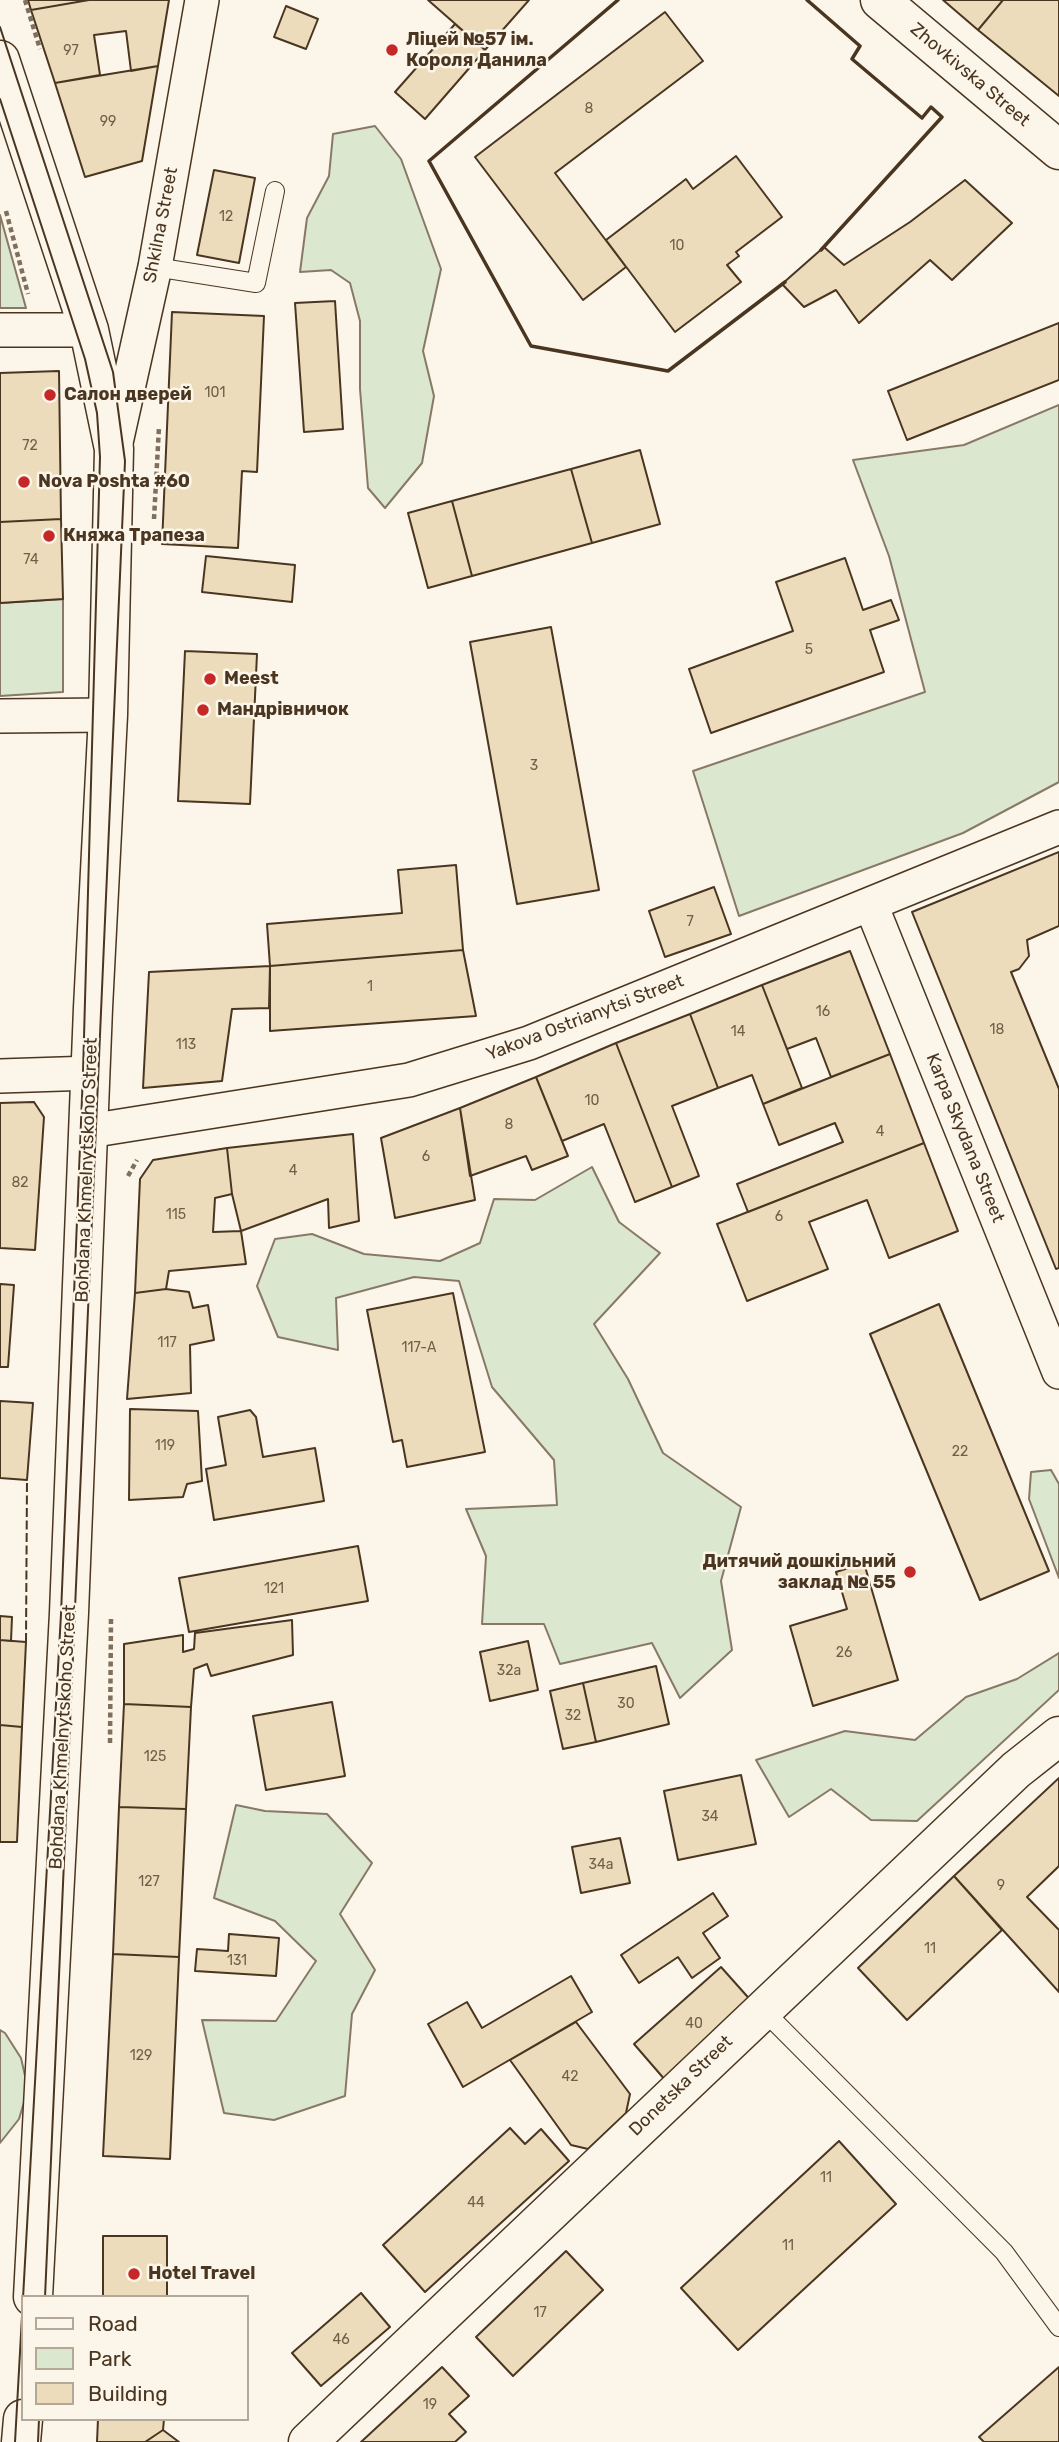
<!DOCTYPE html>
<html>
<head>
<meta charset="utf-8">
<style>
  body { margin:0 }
  #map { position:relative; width:1059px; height:2442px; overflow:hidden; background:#fbf6e9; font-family:Rubik,sans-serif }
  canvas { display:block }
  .legend { position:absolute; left:21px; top:2295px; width:228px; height:126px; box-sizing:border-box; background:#fbf6e9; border:2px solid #b4a999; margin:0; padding:9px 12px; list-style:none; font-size:21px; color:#4a3520 }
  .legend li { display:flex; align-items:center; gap:14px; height:35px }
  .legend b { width:35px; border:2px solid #b4a999 }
</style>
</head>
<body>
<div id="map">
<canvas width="1059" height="2442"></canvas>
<ul class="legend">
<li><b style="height:9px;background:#fbf6e9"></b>Road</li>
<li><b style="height:19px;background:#dce7d0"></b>Park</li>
<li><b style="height:19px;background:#ecdcbc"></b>Building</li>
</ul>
</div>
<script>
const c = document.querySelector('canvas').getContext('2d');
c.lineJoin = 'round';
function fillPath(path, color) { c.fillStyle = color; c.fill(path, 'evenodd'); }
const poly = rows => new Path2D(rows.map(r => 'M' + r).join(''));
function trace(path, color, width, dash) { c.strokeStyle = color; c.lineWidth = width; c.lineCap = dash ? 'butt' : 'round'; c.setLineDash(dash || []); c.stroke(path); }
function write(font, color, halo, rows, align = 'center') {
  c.font = font + ' Rubik,sans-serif'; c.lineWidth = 5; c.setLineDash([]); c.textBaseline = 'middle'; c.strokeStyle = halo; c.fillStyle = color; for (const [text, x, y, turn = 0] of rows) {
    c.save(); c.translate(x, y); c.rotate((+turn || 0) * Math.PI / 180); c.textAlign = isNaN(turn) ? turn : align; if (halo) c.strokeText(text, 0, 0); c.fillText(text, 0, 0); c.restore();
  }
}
const green = poly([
  [375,126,401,159,441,269,423,351,434,396,422,463,385,508,368,488,360,389,360,321,350,283,331,270,300,272,307,218,329,176,333,134,375,126],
  [0,215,26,308,0,308,0,215],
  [1059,405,1059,782,963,833,739,916,693,771,925,692,889,556,853,460,964,445,1059,405],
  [63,599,63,692,0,696,0,603,63,599],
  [592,1167,619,1222,660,1253,594,1324,628,1379,663,1453,741,1507,721,1581,732,1650,680,1698,652,1643,560,1664,544,1624,482,1624,486,1556,466,1509,557,1505,554,1460,492,1387,459,1281,414,1277,336,1298,338,1350,278,1337,257,1286,275,1239,312,1234,364,1254,440,1261,480,1243,494,1199,535,1200,592,1167],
  [1051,1470,1059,1484,1059,1578,1029,1499,1031,1472,1051,1470],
  [1059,1653,1059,1690,917,1821,871,1820,831,1789,789,1817,756,1760,845,1731,915,1740,966,1697,1017,1679,1059,1653],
  [236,1805,265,1811,327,1814,372,1863,340,1914,375,1970,352,2014,345,2096,274,2120,224,2113,202,2020,276,2021,316,1961,275,1921,214,1898,236,1805],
  [0,2030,5,2033,21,2058,28,2089,19,2119,0,2143,0,2030]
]);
fillPath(green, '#dce7d0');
trace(green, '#887966', 2);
const building = poly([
  [28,0,89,0,31,10,28,0],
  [89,0,169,0,158,66,131,71,126,31,94,35,100,75,55,83,31,10,89,0],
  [428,0,529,0,485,50,428,0],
  [943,0,1003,0,978,30,943,0],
  [1003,0,1059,0,1059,96,978,30,1003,0],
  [286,6,318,19,306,49,274,37,286,6],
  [665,12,703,61,555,173,626,267,583,300,475,157,665,12],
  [455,24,485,50,425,119,395,92,455,24],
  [158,66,142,161,85,177,55,83,158,66],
  [736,156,782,217,736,252,739,256,727,265,741,282,675,332,606,240,686,179,693,189,736,156],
  [214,170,255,178,239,263,197,255,214,170],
  [965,180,1012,223,952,280,930,260,859,323,836,290,804,307,782,284,824,247,844,265,910,222,965,180],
  [335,301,343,429,304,432,295,303,335,301],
  [172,312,264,316,257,472,242,471,238,548,162,544,172,312],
  [1059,323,1059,380,907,440,888,391,1059,323],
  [59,371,61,519,0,522,0,373,59,371],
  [640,450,660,524,592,543,571,469,640,450],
  [571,469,592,543,472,576,452,501,571,469],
  [452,501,472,576,428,588,408,513,452,501],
  [61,519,63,599,0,603,0,522,61,519],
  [206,556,295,565,292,602,202,592,206,556],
  [845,558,863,610,891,600,899,620,870,630,884,672,711,733,689,669,793,631,776,582,845,558],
  [551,627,599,890,517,904,470,642,551,627],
  [185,651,257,654,250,804,178,801,185,651],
  [1059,852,1059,926,1027,940,1029,956,1019,969,1011,972,1059,1089,1059,1268,1056,1269,912,912,1059,852],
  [456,865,463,950,270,966,267,924,402,913,398,870,456,865],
  [714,887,731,934,665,957,649,911,714,887],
  [463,950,476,1016,270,1031,270,966,463,950],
  [850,951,890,1054,831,1077,816,1038,787,1049,762,985,850,951],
  [270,966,269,1008,232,1009,222,1081,143,1088,149,972,270,966],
  [762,985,802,1088,763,1104,752,1075,718,1088,690,1014,762,985],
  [690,1014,718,1088,672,1106,699,1176,672,1187,616,1043,690,1014],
  [616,1043,672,1187,635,1202,604,1124,562,1141,536,1077,616,1043],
  [890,1054,924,1143,748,1212,737,1184,843,1142,835,1123,779,1145,763,1104,890,1054],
  [536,1077,568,1156,532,1170,526,1156,470,1176,460,1108,536,1077],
  [34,1102,44,1117,35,1250,0,1248,0,1103,34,1102],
  [460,1108,475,1200,395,1218,381,1138,460,1108],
  [353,1134,359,1221,329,1228,328,1199,241,1231,232,1194,227,1148,353,1134],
  [924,1143,958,1231,889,1258,867,1200,809,1222,828,1269,747,1301,717,1224,924,1143],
  [227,1148,232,1194,215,1198,213,1232,241,1231,246,1264,169,1271,166,1289,135,1293,140,1179,153,1160,227,1148],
  [0,1284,14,1285,8,1367,0,1367,0,1284],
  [166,1289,189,1292,193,1308,208,1305,214,1340,190,1345,191,1393,127,1399,135,1293,166,1289],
  [453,1293,485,1452,407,1467,402,1440,393,1442,367,1310,453,1293],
  [939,1304,1049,1571,980,1600,870,1334,939,1304],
  [0,1401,33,1403,27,1480,0,1478,0,1401],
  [130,1409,198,1411,202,1481,187,1484,183,1497,129,1500,130,1409],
  [250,1410,256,1417,263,1457,315,1448,324,1501,214,1520,206,1469,226,1465,218,1417,250,1410],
  [358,1546,368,1601,189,1632,179,1578,358,1546],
  [864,1563,898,1680,813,1706,790,1626,847,1609,836,1572,864,1563],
  [0,1616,12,1617,11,1641,0,1640,0,1616],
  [292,1620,293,1655,211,1676,207,1664,194,1669,191,1707,124,1704,124,1644,183,1635,183,1652,194,1649,195,1633,292,1620],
  [0,1640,26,1642,22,1727,0,1725,0,1640],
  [528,1641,538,1690,490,1701,480,1652,528,1641],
  [656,1666,669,1724,596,1742,583,1683,656,1666],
  [583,1683,596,1742,563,1749,550,1691,583,1683],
  [332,1702,345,1776,266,1790,253,1716,332,1702],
  [124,1704,191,1707,186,1809,119,1807,124,1704],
  [0,1725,22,1727,17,1842,0,1842,0,1725],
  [741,1775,756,1844,678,1860,664,1791,741,1775],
  [1059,1778,1059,1866,1027,1897,1059,1930,1059,1992,954,1876,1059,1778],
  [119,1807,186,1809,179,1957,113,1954,119,1807],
  [620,1838,630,1883,581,1893,572,1847,620,1838],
  [954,1876,1002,1930,907,2020,858,1968,954,1876],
  [713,1893,728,1916,703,1933,720,1958,692,1978,678,1957,639,1983,621,1955,713,1893],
  [229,1934,279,1938,276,1976,195,1971,197,1949,228,1951,229,1934],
  [113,1954,179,1957,170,2159,103,2156,113,1954],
  [721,1967,754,2004,666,2081,634,2044,721,1967],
  [571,1976,592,2012,463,2087,428,2024,467,2002,482,2028,571,1976],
  [576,2022,630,2094,626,2113,588,2149,571,2145,510,2060,576,2022],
  [510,2128,525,2144,541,2129,569,2161,425,2292,383,2245,510,2128],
  [839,2141,896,2204,738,2350,681,2288,839,2141],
  [103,2236,167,2236,167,2297,103,2297,103,2236],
  [566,2251,603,2290,513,2376,476,2337,566,2251],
  [361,2293,390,2327,321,2386,292,2353,361,2293],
  [442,2367,469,2396,449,2414,466,2432,455,2442,361,2442,442,2367],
  [1059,2367,1059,2442,984,2442,979,2437,1059,2367],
  [98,2419,164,2419,163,2430,145,2442,97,2442,98,2419],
  [163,2430,179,2442,145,2442,163,2430]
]);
fillPath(building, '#ecdcbc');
trace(building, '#4a3520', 2);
const service = poly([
  [155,267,256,283,275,191],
  [762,2009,1004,2252,1059,2327]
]);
const minor = poly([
  [0,330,89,330],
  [115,447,155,267,202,0],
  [0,716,108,715],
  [871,905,1059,1372],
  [0,1076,92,1073],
  [89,1131,409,1080,529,1043,1059,827]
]);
const tertiary = poly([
  [880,0,1059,150],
  [308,2442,1016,1770,1059,1736]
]);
const primary = poly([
  [0,60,89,330,114,449,108,715,93,1008,69,1613,33,2297],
  [21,2442,23,2419]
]);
trace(service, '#4a3520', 20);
trace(minor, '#4a3520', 36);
trace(tertiary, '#4a3520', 41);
trace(primary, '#4a3520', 41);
trace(poly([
  [25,0,40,49],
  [6,211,28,294],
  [154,519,159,427],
  [128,1176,137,1160],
  [110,1743,111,1618]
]), '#7f6f5c', 4.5, [5, 3.5]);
trace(service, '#fbf6e9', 18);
trace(minor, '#fbf6e9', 33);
trace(tertiary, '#fbf6e9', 38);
trace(primary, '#fbf6e9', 38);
trace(poly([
  [0,27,113,372,125,461,45,2297],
  [0,99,85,359,97,413,100,457,83,1073,61,1614,15,2442],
  [38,2442,39,2419]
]), '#4a3520', 2);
trace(poly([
  [26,1642,27,1480]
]), '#4a3520', 2, [9, 3.5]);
trace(poly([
  [618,0,429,161,531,346,668,371,785,282],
  [807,0,860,46,852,59,922,118,931,107,942,117,821,250]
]), '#4a3520', 3.5);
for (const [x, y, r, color] of [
  [392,50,7,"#c62828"],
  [50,395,7,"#c62828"],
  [24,482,7,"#c62828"],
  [49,536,7,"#c62828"],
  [210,679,7,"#c62828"],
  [203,710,7,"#c62828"],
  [910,1572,7,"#c62828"],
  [134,2274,7,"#c62828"]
]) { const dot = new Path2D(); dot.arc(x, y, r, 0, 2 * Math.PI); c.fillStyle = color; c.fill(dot); trace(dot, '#fbf6e9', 2.5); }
write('14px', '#725f47', null, [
  ["97",71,51],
  ["8",589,109],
  ["99",108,122],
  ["12",226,217],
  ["10",677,246],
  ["101",215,393],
  ["72",30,446],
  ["74",31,560],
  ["5",809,650],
  ["3",534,766],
  ["7",690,922],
  ["1",370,987],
  ["16",823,1012],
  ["18",997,1030],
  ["14",738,1032],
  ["113",186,1045],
  ["10",592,1101],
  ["8",509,1125],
  ["4",880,1132],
  ["6",426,1157],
  ["4",293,1171],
  ["82",20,1183],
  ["115",176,1215],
  ["6",779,1217],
  ["117",167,1343],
  ["117-А",419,1348],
  ["119",165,1446],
  ["22",960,1452],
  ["121",274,1589],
  ["26",844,1653],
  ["32а",509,1671],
  ["30",626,1704],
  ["32",573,1716],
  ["125",155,1757],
  ["34",710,1817],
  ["34а",601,1865],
  ["127",149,1882],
  ["9",1001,1886],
  ["11",930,1949],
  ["131",237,1961],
  ["40",694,2024],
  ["129",141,2056],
  ["42",570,2077],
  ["11",826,2178],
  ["44",476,2203],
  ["11",788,2246],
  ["17",540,2313],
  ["46",341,2340],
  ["19",430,2405]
]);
write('bold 18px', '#4a3520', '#fbf6e9', [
  ["Ліцей №57 ім.",406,40],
  ["Короля Данила",406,61],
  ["Салон дверей",64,395],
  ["Nova Poshta #60",38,482],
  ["Княжа Трапеза",63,536],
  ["Meest",224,679],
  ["Мандрівничок",217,710],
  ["Дитячий дошкільний",896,1562,"right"],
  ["заклад № 55",896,1583,"right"],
  ["Hotel Travel",148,2274]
], 'left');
write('18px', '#4a3520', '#fbf6e9', [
  ["Zhovkivska Street",970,75,40],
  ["Shkilna Street",161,225,-79],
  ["Yakova Ostrianytsi Street",585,1018,-21],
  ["Karpa Skydana Street",965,1138,68],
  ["Bohdana Khmelnytskoho Street",87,1170,-88],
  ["Bohdana Khmelnytskoho Street",63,1737,-87],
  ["Donetska Street",681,2086,-44]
]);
</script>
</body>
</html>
